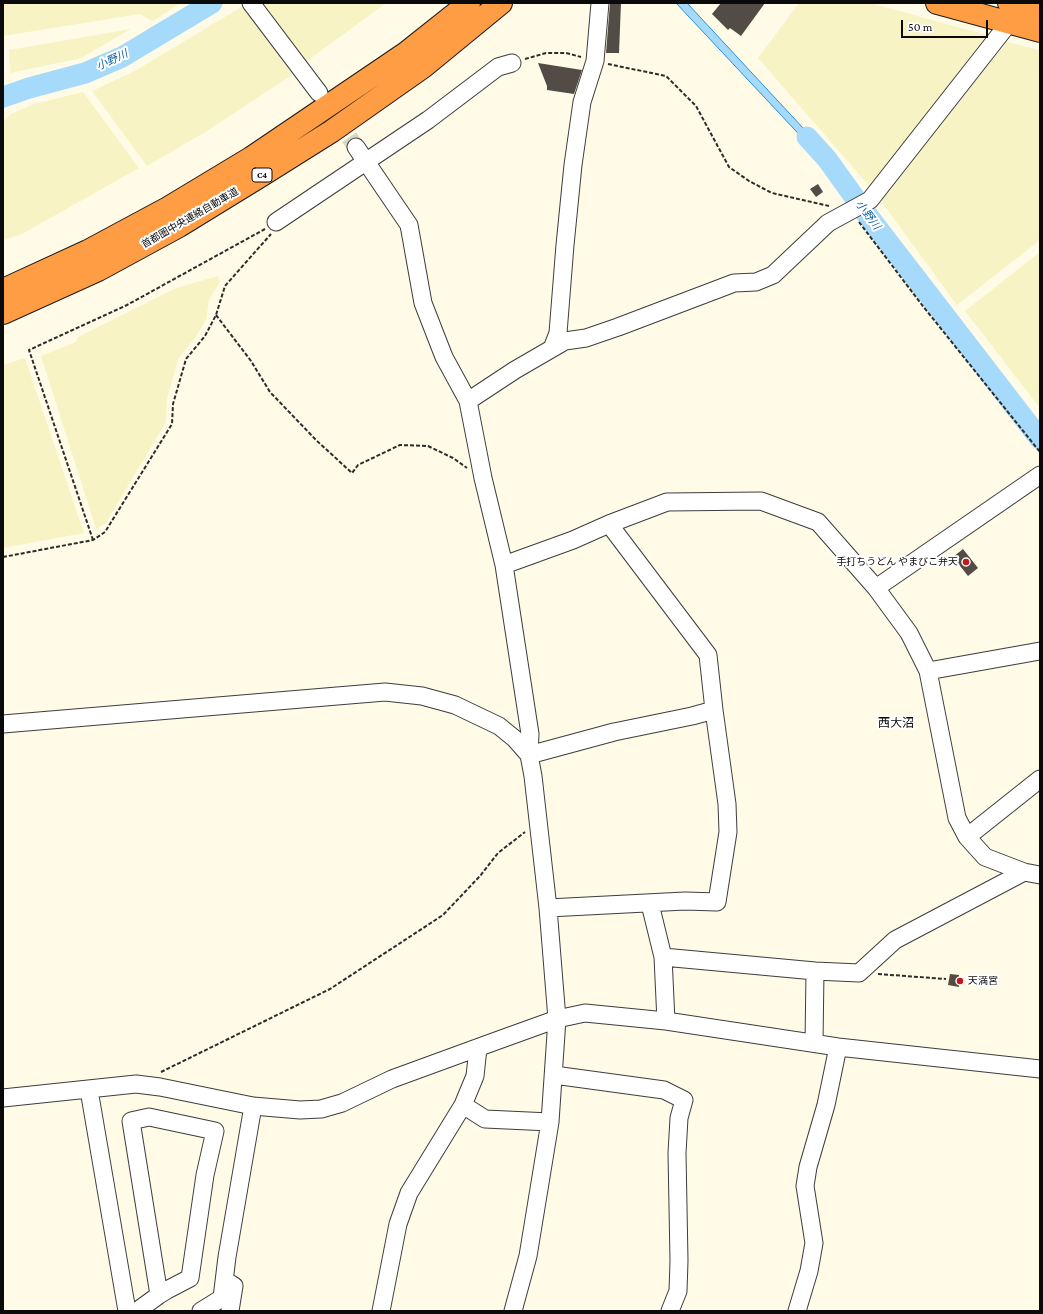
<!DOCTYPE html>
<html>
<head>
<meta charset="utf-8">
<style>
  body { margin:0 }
  #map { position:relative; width:1043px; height:1314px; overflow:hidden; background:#fffbe7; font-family:"Crimson Pro",serif }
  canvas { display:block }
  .frame { position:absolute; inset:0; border:4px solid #0a0a0a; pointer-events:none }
  .scale { position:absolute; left:901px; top:20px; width:87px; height:18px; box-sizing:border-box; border:2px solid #0a0a0a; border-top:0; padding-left:5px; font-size:12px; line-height:14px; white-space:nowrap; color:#0a0a0a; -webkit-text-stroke:3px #fff; paint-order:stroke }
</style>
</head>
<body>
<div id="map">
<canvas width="1043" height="1314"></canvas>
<div class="frame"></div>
<div class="scale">50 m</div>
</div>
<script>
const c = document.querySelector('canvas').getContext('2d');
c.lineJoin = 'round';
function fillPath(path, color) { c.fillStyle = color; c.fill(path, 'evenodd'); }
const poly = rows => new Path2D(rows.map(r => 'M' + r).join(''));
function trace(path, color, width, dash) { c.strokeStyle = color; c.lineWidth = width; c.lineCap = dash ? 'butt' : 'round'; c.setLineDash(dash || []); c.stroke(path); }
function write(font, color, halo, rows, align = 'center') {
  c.font = font + ' "Crimson Pro","Noto Sans JP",serif'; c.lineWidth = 4; c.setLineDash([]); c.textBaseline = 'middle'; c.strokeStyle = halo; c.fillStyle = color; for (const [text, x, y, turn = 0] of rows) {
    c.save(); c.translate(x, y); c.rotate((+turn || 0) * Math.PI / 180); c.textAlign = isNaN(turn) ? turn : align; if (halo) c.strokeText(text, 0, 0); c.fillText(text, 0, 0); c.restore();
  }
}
fillPath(poly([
  [3,3,181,3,153,21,140,14,3,36],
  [260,3,386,3,303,64],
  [799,3,870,3,987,35,870,187,758,58],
  [243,6,292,75,207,131,147,166,92,91,133,72],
  [131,29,81,58,10,73,9,50],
  [1007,42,1040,50,1040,240,957,305,878,197],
  [83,92,139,168,22,234,3,240,3,122,11,114,34,104],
  [1040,252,1040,408,965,311],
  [218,276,220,282,209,300,206,320,195,338,178,359,167,399,166,422,106,523,96,529,41,356,76,342,78,337,176,288],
  [25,358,84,533,3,548,3,365]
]), '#f7f3c5');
const water = poly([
  [676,3,687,3,829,156,824,161,676,3]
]);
fillPath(water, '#a6dafb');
trace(water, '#278fd8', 1);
trace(poly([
  [3,97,29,88,85,73,122,57,212,3],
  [807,137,827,159,865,212,1040,439]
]), '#a6dafb', 21);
fillPath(poly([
  [610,3,621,3,619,53,606,53],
  [721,3,765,3,741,36,730,28,728,30,712,14],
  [538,63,582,70,574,94,547,90,547,86],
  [818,184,823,192,816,197,810,189],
  [963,549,978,568,968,576,953,557],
  [950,974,959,975,959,987,948,985]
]), '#534b45');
trace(poly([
  [321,96,356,147]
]), '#dad7c6', 17, [17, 8]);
const minor = poly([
  [251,3,319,93],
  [356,147,409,225,423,303,444,357,468,401,483,478,504,565,530,734,529,755,533,776,548,908,557,1019,550,1122,528,1256,513,1311],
  [276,222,428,120,498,67,512,63],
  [553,346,558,333,565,245,573,165,582,102,595,61,600,3],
  [468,401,515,370,565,341,586,338,618,327,734,283,756,282,773,275,828,223,870,200,1016,14],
  [609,524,667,502,761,501,818,522,876,588,909,633,928,671,957,818,967,837],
  [504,565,573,540,609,524,708,655,714,710,727,804,728,832,717,902,685,901,548,908],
  [876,588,1040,475],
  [928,671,1040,651],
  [3,724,385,692,422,696,455,705,499,726,515,739,529,755],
  [529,755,614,732,692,716,714,710],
  [1040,779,967,837,985,857,1024,872,1040,875],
  [650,904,663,957,666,1021],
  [663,957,815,971,859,973,895,940,1024,872],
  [814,1043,815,971],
  [554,1075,664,1090,684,1100,679,1118,677,1153,679,1261,678,1291,670,1311],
  [89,1090,127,1311],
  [3,1098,136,1084,160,1087,253,1106,300,1110,321,1109,342,1103,392,1079,496,1041,557,1019,585,1013,666,1021,838,1047,1040,1069],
  [463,1105,485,1119,550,1122],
  [137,1311,159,1295,167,1290,190,1278,205,1175,215,1131,149,1117,131,1121,159,1295],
  [201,1311,222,1298,227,1257,253,1106],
  [230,1311,234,1286,231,1284],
  [381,1311,398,1224,409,1193,463,1105,475,1076,478,1048],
  [797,1311,809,1271,814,1243,805,1186,808,1167,826,1105,838,1047]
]);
const highway = poly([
  [937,3,1040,31],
  [1009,3,1040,11],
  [3,290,88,251,168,208,251,158,406,53,469,3],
  [3,313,98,270,179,226,262,175,332,131,423,67,501,3]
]);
trace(minor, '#3d3d3d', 19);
trace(highway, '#1b1b1b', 24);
trace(poly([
  [525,59,546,53,566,53,581,57],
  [608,64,666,76,696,106,729,167,749,181,772,193,829,206],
  [859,222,922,305,1040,452],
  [216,315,251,361,270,392,316,440,352,473,358,465,400,445,428,446,453,458,467,468],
  [93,540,29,350,127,305,265,229],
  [3,557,93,540,105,532,172,424,173,404,186,359,205,336,216,315,225,286,271,234],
  [878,974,946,979],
  [161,1072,330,989,443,915,480,876,498,853,525,832]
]), '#2c2c2c', 2, [4, 2]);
trace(minor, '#fff', 17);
trace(highway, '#ff9d45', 22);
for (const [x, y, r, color] of [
  [966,562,4,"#c4181d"],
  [960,981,4,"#c4181d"]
]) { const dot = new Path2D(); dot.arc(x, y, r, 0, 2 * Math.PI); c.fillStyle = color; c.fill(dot); trace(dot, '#fff', 1.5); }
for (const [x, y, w] of [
  [262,175,20]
]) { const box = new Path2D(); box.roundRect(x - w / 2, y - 7, w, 14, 3); c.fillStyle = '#fff'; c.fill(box); trace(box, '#0a0a0a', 1); }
write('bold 9px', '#0a0a0a', null, [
  ["C4",262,175]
]);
write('10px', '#0a0a0a', '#fff', [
  ["首都圏中央連絡自動車道",190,218,-30]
]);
write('10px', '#0a0a0a', '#fff', [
  ["手打ちうどん やまびこ弁天",958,562],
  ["天満宮",968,981,"left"]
], 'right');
write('italic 11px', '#0b5fa4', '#fff', [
  ["小野川",112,60,-25],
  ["小野川",868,215,53]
]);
write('12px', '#0a0a0a', '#fff', [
  ["西大沼",896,723]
]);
</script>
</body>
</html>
